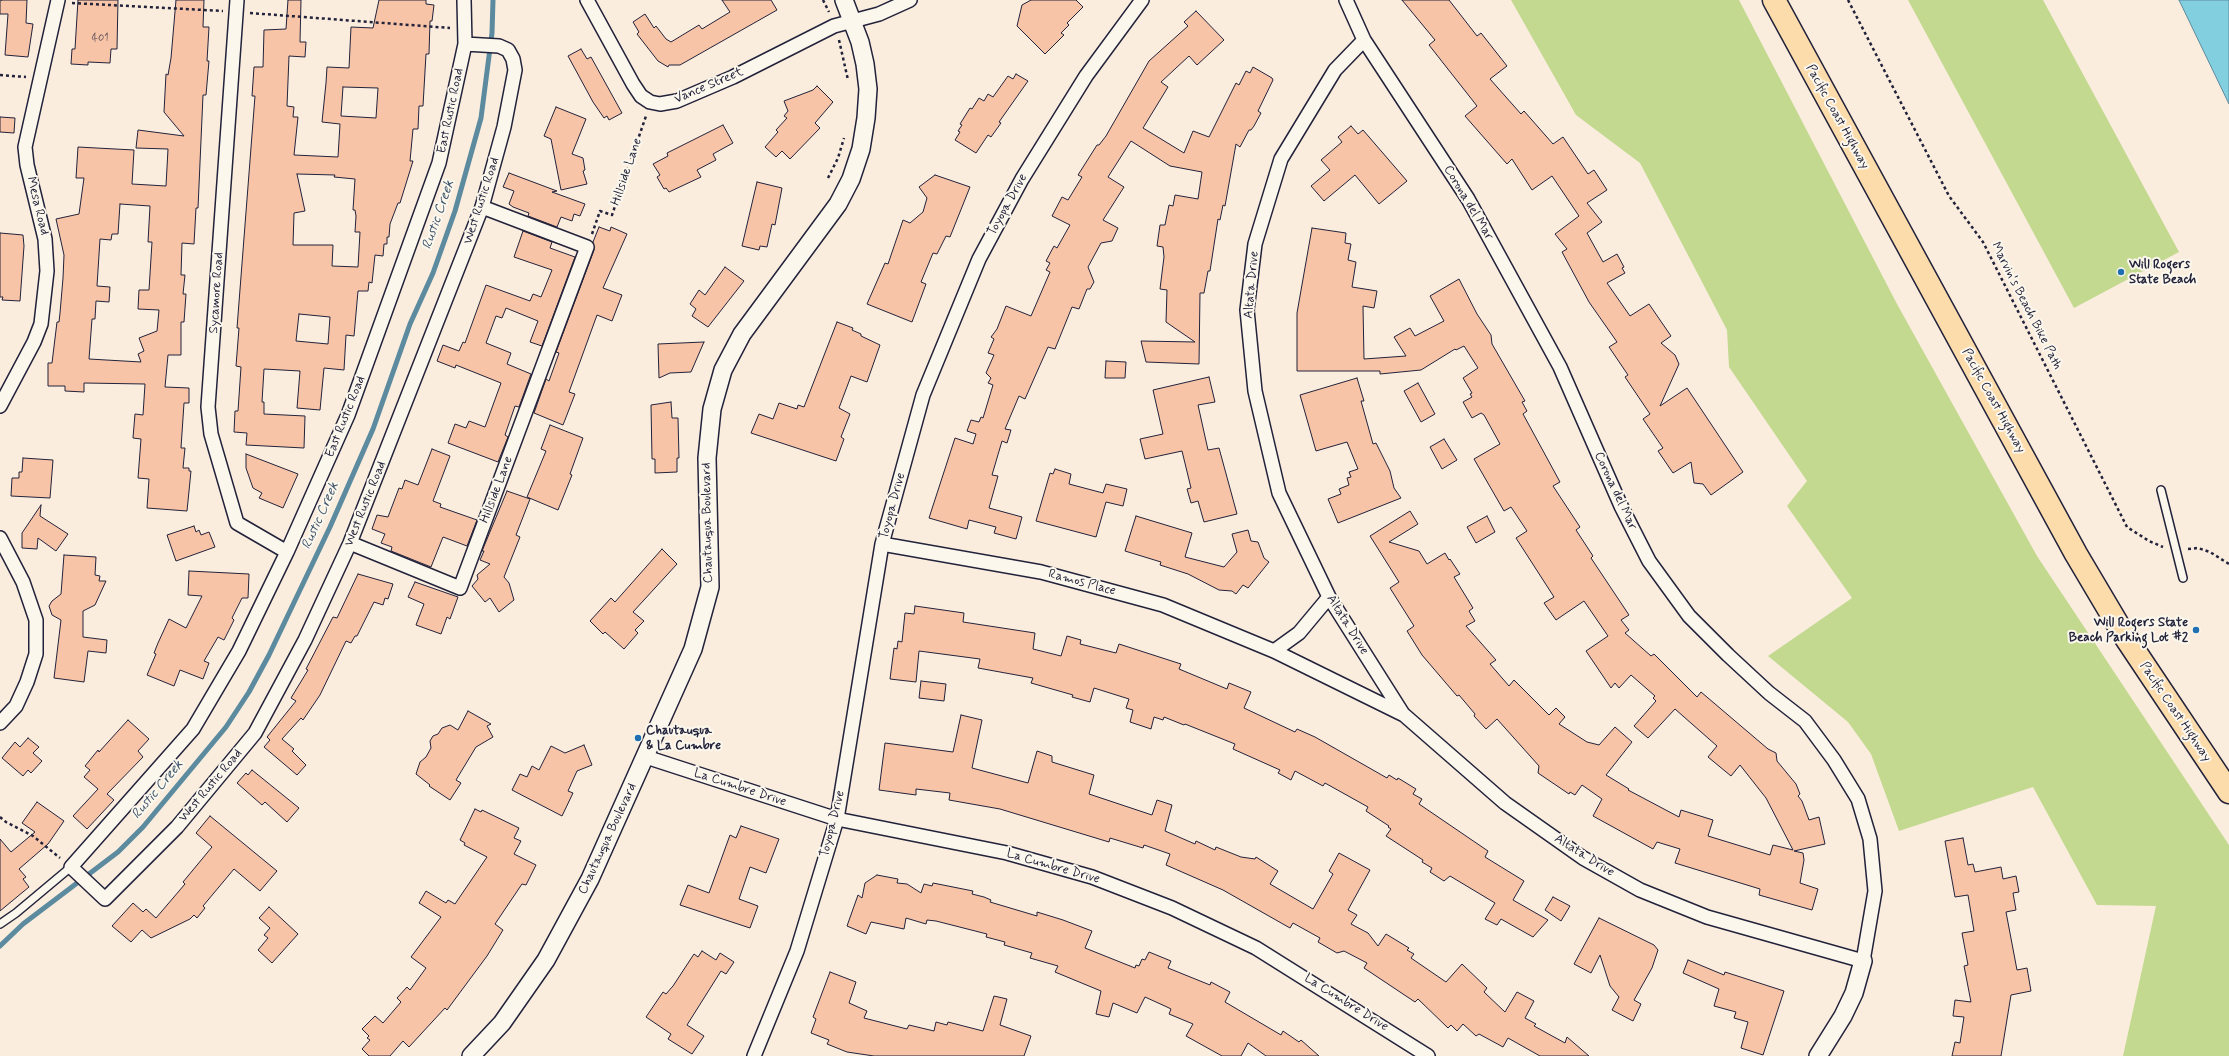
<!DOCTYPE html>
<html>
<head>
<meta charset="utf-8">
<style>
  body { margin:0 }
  canvas { display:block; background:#faedde }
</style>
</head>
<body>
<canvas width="2229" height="1056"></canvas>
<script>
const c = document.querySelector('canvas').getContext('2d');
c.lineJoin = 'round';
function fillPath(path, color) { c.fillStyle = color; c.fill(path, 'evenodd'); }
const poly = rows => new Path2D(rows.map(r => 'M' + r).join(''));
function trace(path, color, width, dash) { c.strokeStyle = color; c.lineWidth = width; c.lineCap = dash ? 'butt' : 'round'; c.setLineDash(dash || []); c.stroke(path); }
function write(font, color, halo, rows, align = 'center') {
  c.font = font + ' Mynerve,sans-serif'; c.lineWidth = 4; c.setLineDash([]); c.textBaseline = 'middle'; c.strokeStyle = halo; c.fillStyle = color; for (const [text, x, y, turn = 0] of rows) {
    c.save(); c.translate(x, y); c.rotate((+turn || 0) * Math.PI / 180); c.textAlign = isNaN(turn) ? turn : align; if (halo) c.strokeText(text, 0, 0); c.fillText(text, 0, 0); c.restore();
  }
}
fillPath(poly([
  [1511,0,1739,0,1897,304,2037,556,2229,845,2229,1056,2123,1056,2156,906,2097,905,2033,787,1899,831,1871,754,1848,722,1768,656,1852,598,1787,506,1807,481,1729,367,1727,330,1640,163,1576,115],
  [1908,0,2043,0,2179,252,2074,308]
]), '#c3d98f');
const water = poly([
  [2179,0,2229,0,2229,104,2179,0]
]);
fillPath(water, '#82cfe0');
trace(water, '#5c8a9e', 1);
trace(poly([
  [0,946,23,924,118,852,143,827,226,727,249,692,269,655,330,527,373,429,410,324,433,273,455,211,481,118,492,33,493,0]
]), '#5c8a9e', 5);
const building = poly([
  [2,0,27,0,26,23,33,24,28,57,5,55,8,14,0,14,0,1,2,0],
  [78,0,118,0,117,49,111,49,110,63,88,62,88,65,71,64,72,49,75,49,78,0],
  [176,0,204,0,203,27,209,27,207,61,209,61,206,95,203,95,198,208,196,208,194,244,182,243,181,275,185,275,183,294,186,294,184,322,181,322,181,355,168,355,165,387,189,388,189,403,184,403,181,448,185,448,183,468,189,468,189,471,191,471,187,511,147,508,149,479,138,478,141,439,133,438,135,414,143,415,145,384,84,383,84,392,65,391,65,386,48,386,48,363,52,363,57,322,59,322,60,313,63,278,64,255,56,219,79,214,84,178,76,178,78,147,134,150,132,184,166,186,168,149,136,148,138,130,184,136,164,112,166,74,168,75,171,58,176,0],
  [120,204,150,206,148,242,152,242,149,290,139,290,138,309,159,310,157,331,139,338,144,351,138,354,141,362,89,359,92,319,95,319,96,301,109,302,110,287,97,286,100,239,111,240,112,234,118,234,120,204],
  [288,0,301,0,300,42,306,42,305,57,289,56,287,106,294,107,293,117,298,117,294,155,338,157,340,124,322,122,326,83,327,67,349,68,351,27,373,28,379,0,426,0,426,4,434,5,432,21,430,21,429,54,426,54,423,106,419,106,418,129,413,129,410,161,413,161,400,203,398,203,390,224,389,237,387,237,387,244,384,244,383,256,375,255,372,283,369,282,368,291,358,291,354,336,346,335,344,370,324,368,320,410,297,408,300,371,264,369,262,402,264,402,264,414,305,416,304,448,246,445,247,433,234,432,235,411,238,411,241,367,236,366,239,328,237,328,255,96,252,96,254,67,263,67,264,30,286,29,288,0],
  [343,87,378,88,376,118,341,116,343,87],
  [297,174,335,175,334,177,355,179,353,210,355,210,356,216,355,232,360,232,358,267,332,266,333,245,293,245,294,213,305,211,297,174],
  [299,314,330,317,328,344,296,341,299,314],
  [722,0,771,0,777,10,680,65,669,65,668,67,658,61,637,34,639,32,633,22,645,14,654,28,656,26,666,39,671,42,699,25,702,29,730,12,722,0],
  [1031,0,1076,0,1083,7,1067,23,1069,25,1061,33,1064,35,1045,54,1017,26,1022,5,1031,0],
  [1402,0,1449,0,1477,36,1481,33,1507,66,1490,79,1521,114,1524,111,1553,144,1563,137,1588,174,1594,170,1607,190,1587,203,1602,222,1587,233,1603,262,1617,254,1624,267,1622,268,1625,273,1607,283,1630,316,1649,304,1671,336,1661,343,1675,355,1679,364,1660,406,1687,388,1743,472,1711,495,1703,484,1694,483,1691,462,1673,473,1658,451,1663,448,1643,419,1650,414,1625,377,1628,375,1609,347,1617,342,1589,302,1562,252,1567,249,1555,234,1579,216,1552,176,1532,190,1512,159,1507,164,1465,116,1477,106,1429,45,1435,40,1402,0],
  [1196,11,1224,40,1197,65,1189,56,1161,82,1168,87,1143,128,1184,153,1193,131,1209,137,1236,83,1239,85,1246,71,1250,73,1253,67,1272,78,1273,80,1258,111,1261,113,1254,126,1251,130,1249,130,1240,147,1236,144,1225,206,1223,205,1220,220,1218,219,1210,271,1208,271,1204,293,1200,293,1199,364,1146,362,1141,341,1195,342,1166,322,1167,290,1160,289,1164,257,1163,247,1157,246,1160,225,1165,225,1169,205,1173,206,1175,195,1198,199,1202,172,1170,166,1131,141,1108,177,1124,187,1103,220,1118,228,1112,241,1101,243,1088,267,1094,282,1090,289,1087,289,1079,309,1072,307,1055,349,1048,347,1025,399,1019,396,1005,429,1011,430,1007,443,1002,441,992,475,998,476,989,508,1022,517,1016,539,994,533,996,527,969,520,967,529,929,518,955,438,973,444,976,434,967,431,971,420,979,422,981,417,983,418,993,385,988,383,991,378,986,373,994,355,988,353,994,339,991,337,997,329,1006,306,1031,316,1050,272,1046,270,1050,263,1046,261,1054,246,1057,248,1070,225,1052,216,1062,197,1068,200,1082,177,1078,175,1097,145,1099,145,1106,136,1149,61,1188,26,1184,22,1196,11],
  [581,49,587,59,591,57,622,113,609,120,607,116,604,118,593,102,568,56,581,49],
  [1016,74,1028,81,999,122,1001,123,991,137,988,135,976,153,955,140,960,132,958,131,962,125,960,124,970,108,972,109,979,98,984,101,988,94,993,97,1008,76,1013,79,1016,74],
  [817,86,833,102,815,123,820,128,790,159,782,151,776,157,765,147,778,132,776,130,787,118,784,116,788,111,784,101,813,90,817,86],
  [556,107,586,119,572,154,583,158,585,170,583,171,587,184,561,190,551,139,544,136,556,107],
  [0,117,15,118,14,133,0,132,0,117],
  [723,125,733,143,713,154,716,160,697,170,701,177,669,192,666,188,664,189,657,177,660,175,653,164,668,156,667,153,723,125],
  [1351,126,1358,134,1363,130,1407,181,1379,204,1355,175,1324,201,1311,186,1330,170,1321,160,1342,142,1338,137,1351,126],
  [509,173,557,191,552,192,585,204,580,216,574,214,572,221,561,217,557,227,528,216,529,213,513,207,509,204,514,191,503,187,509,173],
  [935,175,970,187,950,237,946,236,937,254,933,253,921,282,926,284,912,322,867,304,885,263,888,264,903,220,910,223,923,212,927,198,919,187,935,175],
  [757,182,782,188,775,225,772,224,767,247,760,246,759,250,742,246,757,182],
  [599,227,610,231,611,227,627,234,603,288,622,295,612,321,597,315,569,392,575,394,563,425,534,413,546,379,549,381,559,353,556,352,594,250,593,242,599,227],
  [1312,228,1346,233,1345,243,1351,244,1348,260,1356,262,1352,287,1377,291,1374,308,1363,306,1364,359,1406,356,1394,337,1410,328,1415,336,1444,321,1430,296,1459,279,1477,314,1491,335,1492,344,1525,401,1522,402,1527,411,1523,414,1560,482,1553,486,1580,527,1576,530,1593,556,1591,558,1629,615,1621,620,1629,630,1625,633,1651,656,1654,654,1697,697,1701,692,1768,749,1776,753,1777,761,1796,784,1800,794,1798,796,1802,801,1809,820,1819,817,1825,844,1794,851,1803,853,1804,860,1800,883,1818,889,1812,910,1759,895,1760,889,1675,863,1680,849,1657,842,1653,849,1593,816,1602,799,1582,785,1575,795,1570,792,1569,794,1538,773,1539,766,1497,719,1486,729,1474,716,1475,714,1459,695,1457,696,1422,655,1407,631,1414,626,1390,588,1399,582,1370,536,1410,511,1418,524,1389,542,1419,551,1427,564,1445,553,1449,560,1450,559,1460,574,1454,577,1473,608,1469,611,1475,621,1466,626,1496,660,1490,664,1509,686,1514,680,1549,715,1556,708,1565,717,1559,724,1587,742,1599,745,1615,727,1632,742,1606,775,1629,789,1628,790,1679,817,1681,810,1713,820,1708,836,1770,855,1773,845,1793,850,1766,798,1740,765,1731,776,1708,757,1717,746,1675,709,1648,738,1634,726,1656,701,1653,698,1655,696,1631,675,1619,688,1615,683,1611,688,1586,651,1608,636,1584,601,1556,620,1544,603,1554,597,1516,538,1527,531,1511,507,1504,511,1474,459,1500,444,1484,415,1481,413,1472,418,1463,402,1472,397,1470,394,1472,393,1463,378,1478,368,1464,346,1456,350,1455,349,1421,370,1380,374,1380,371,1297,371,1297,313,1312,228],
  [523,231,552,242,550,248,575,257,542,346,530,342,538,321,506,308,502,318,496,316,486,343,511,353,507,364,531,374,519,407,515,406,505,435,508,437,498,462,448,443,455,424,466,428,469,421,485,427,501,383,456,365,455,368,437,361,443,345,459,351,463,342,465,343,486,285,530,301,533,294,541,297,552,270,514,257,523,231],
  [0,233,23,235,24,246,20,301,2,300,3,297,0,297,0,233],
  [725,267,744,281,708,327,692,316,696,309,690,304,699,290,705,295,725,267],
  [837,322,853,328,852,330,861,334,861,336,880,345,867,382,851,376,839,408,850,414,841,437,844,439,836,461,751,433,759,414,773,419,779,403,797,409,798,405,804,407,837,322],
  [704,342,691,372,670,373,659,378,658,344,704,342],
  [1106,361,1126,362,1125,378,1105,378,1106,361],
  [1209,377,1215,402,1198,405,1208,450,1219,448,1237,514,1204,522,1198,501,1191,503,1187,489,1191,488,1182,451,1145,459,1140,439,1163,434,1153,390,1209,377],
  [1357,378,1364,401,1361,401,1373,444,1376,443,1390,471,1394,488,1401,498,1338,523,1328,499,1341,494,1339,489,1349,485,1347,478,1351,477,1349,472,1358,469,1347,442,1316,451,1300,395,1357,378],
  [1418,383,1435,414,1421,422,1404,391,1418,383],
  [671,402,672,418,678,418,679,458,677,458,677,472,655,473,655,459,652,459,651,405,671,402],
  [550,425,583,438,570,474,572,475,558,510,527,497,546,451,541,449,550,425],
  [1444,439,1457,460,1442,469,1430,447,1444,439],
  [432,449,450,456,433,501,441,504,440,507,477,520,467,546,443,537,431,567,391,551,392,547,381,543,385,534,372,529,377,515,388,517,399,488,402,489,405,480,418,485,432,449],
  [246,454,298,474,283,508,259,498,262,493,253,488,246,468,246,454],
  [23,458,53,460,50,498,11,496,12,478,19,478,19,472,22,472,23,458],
  [1055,469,1071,474,1069,484,1103,493,1106,484,1127,489,1123,506,1106,502,1096,537,1036,521,1050,473,1053,474,1055,469],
  [507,491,530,499,516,535,520,537,504,577,509,583,514,600,499,612,490,598,485,602,472,586,478,579,477,575,490,564,480,560,484,551,482,551,507,491],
  [41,505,40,516,68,534,56,551,38,538,37,549,22,548,22,533,41,505],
  [1136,516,1192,533,1185,557,1224,567,1237,552,1232,534,1248,530,1251,541,1258,542,1264,558,1269,562,1248,588,1243,585,1236,594,1232,591,1219,590,1188,574,1160,565,1161,562,1125,551,1136,516],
  [1487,516,1495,532,1476,543,1467,527,1487,516],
  [194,526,196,532,199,530,201,535,209,532,215,547,176,561,167,535,194,526],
  [662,549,677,564,633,612,644,621,635,630,638,633,624,649,605,632,603,634,590,621,611,598,615,602,662,549],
  [64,555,96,557,95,575,100,576,99,581,106,581,95,605,83,611,83,637,107,640,106,653,88,651,84,682,54,678,61,620,52,615,49,606,52,601,61,594,64,555],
  [189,571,249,574,248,598,242,598,232,618,234,620,224,640,218,637,204,661,209,663,203,679,180,670,174,686,147,675,156,654,154,653,158,643,169,619,186,628,202,596,188,595,189,571],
  [358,574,393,584,388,599,385,598,383,605,374,602,357,636,355,636,351,643,346,641,320,695,303,720,301,718,282,739,294,749,292,751,306,765,297,775,264,747,270,740,267,737,296,701,291,698,308,670,306,669,333,617,337,618,358,574],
  [415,582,458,597,450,619,447,617,441,634,416,625,424,604,408,597,415,582],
  [915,606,964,613,963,622,1035,633,1033,649,1061,656,1067,636,1081,640,1080,644,1116,653,1119,644,1181,664,1179,669,1227,689,1229,683,1251,692,1244,708,1295,732,1297,729,1315,737,1387,778,1389,775,1397,780,1398,778,1416,789,1413,794,1422,799,1419,804,1488,851,1485,857,1524,881,1513,900,1548,920,1533,937,1501,919,1497,925,1485,919,1495,903,1450,876,1444,881,1430,872,1432,868,1422,862,1423,860,1386,836,1391,829,1388,827,1389,826,1366,811,1368,807,1325,783,1323,786,1295,771,1291,780,1278,773,1280,770,1233,749,1235,744,1185,724,1184,725,1164,717,1163,720,1154,717,1151,729,1130,722,1133,710,1126,708,1129,699,1094,688,1090,702,1072,697,1073,695,1031,683,1033,678,978,668,980,659,919,651,916,682,890,679,894,648,897,649,898,641,902,642,905,613,914,614,915,606],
  [921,681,946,684,944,701,919,698,921,681],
  [468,711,491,724,487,726,493,737,476,747,456,780,461,783,450,800,429,786,430,785,416,774,420,762,426,757,431,748,430,741,433,736,438,734,442,728,450,725,458,730,468,711],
  [961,715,982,720,972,768,1028,783,1037,751,1052,756,1052,762,1094,775,1089,794,1152,815,1157,800,1172,805,1165,831,1195,844,1196,841,1215,850,1216,847,1241,857,1255,859,1256,857,1278,871,1270,884,1313,909,1333,874,1329,871,1339,853,1370,870,1348,910,1357,915,1351,924,1368,933,1378,946,1386,934,1409,948,1407,950,1414,954,1411,958,1446,982,1462,964,1487,988,1484,992,1505,1012,1517,992,1534,1001,1525,1018,1536,1024,1534,1026,1565,1043,1567,1037,1589,1056,1540,1056,1508,1038,1503,1047,1479,1034,1476,1036,1463,1024,1457,1031,1451,1025,1448,1028,1418,999,1415,1002,1364,968,1367,963,1344,951,1337,953,1318,942,1320,938,1293,923,1290,928,1223,890,1166,865,1170,854,1144,845,1143,848,1110,838,1109,842,1000,809,949,800,950,793,916,789,916,795,879,790,885,743,953,752,961,715],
  [128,720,149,739,138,751,143,757,107,794,114,800,87,829,73,816,98,789,84,777,90,770,85,766,98,750,99,752,128,720],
  [28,738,39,747,33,753,42,761,31,773,28,770,23,776,2,758,15,742,20,747,28,738],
  [584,745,592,765,577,771,568,791,573,793,562,816,512,790,520,774,527,777,532,766,539,770,551,746,565,753,584,745],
  [252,770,299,808,287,822,265,802,262,805,237,783,246,773,248,775,252,770],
  [37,802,64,821,48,844,19,869,26,877,23,879,29,887,0,911,0,839,11,852,35,832,22,823,37,802],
  [475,809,481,812,482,810,519,828,514,838,521,841,514,854,536,865,526,885,522,884,495,924,503,930,487,956,447,1010,445,1008,409,1047,403,1041,390,1056,369,1056,362,1049,370,1040,367,1038,369,1036,362,1029,375,1016,383,1023,401,1002,397,998,407,987,410,990,426,968,411,957,441,917,419,903,426,891,446,903,448,900,455,904,487,857,464,845,465,843,460,840,475,809],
  [210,816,277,871,260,891,234,869,203,906,205,908,197,918,194,915,190,919,151,938,142,930,131,942,112,926,133,903,143,912,146,909,156,918,185,884,183,882,212,847,196,833,210,816],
  [741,826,779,839,766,873,750,867,739,899,758,906,750,928,680,905,688,885,709,893,730,835,736,838,741,826],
  [1963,838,1968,865,1973,864,1975,872,2001,867,2003,879,2016,876,2019,892,2013,893,2016,910,2006,912,2017,970,2027,968,2031,991,2011,995,2001,1056,1952,1056,1955,1042,1960,1043,1964,1017,1953,1016,1955,1000,1971,1002,1964,966,1968,965,1962,933,1974,931,1968,895,1955,897,1945,841,1963,838],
  [877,875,898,879,897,883,907,884,921,893,924,884,932,886,933,883,973,891,972,894,984,897,991,900,990,902,1037,916,1037,912,1063,920,1092,931,1085,948,1135,968,1136,965,1139,966,1142,959,1145,960,1149,952,1171,961,1168,968,1210,985,1211,982,1230,992,1225,1002,1281,1035,1283,1031,1299,1042,1301,1040,1319,1056,1266,1056,1248,1043,1241,1056,1222,1056,1186,1036,1193,1024,1169,1014,1171,1009,1167,1007,1145,997,1137,1013,1113,1003,1109,1017,1096,1014,1101,991,1055,972,1058,966,1030,958,1032,953,1004,945,1005,942,986,937,987,934,936,921,927,920,926,924,906,918,904,929,871,922,866,934,847,926,858,895,862,898,865,883,877,875],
  [1553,897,1570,906,1561,921,1545,910,1553,897],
  [269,907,298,934,272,963,258,950,268,938,264,935,270,928,259,918,269,907],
  [1599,918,1654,945,1658,950,1652,968,1634,1000,1641,1004,1633,1021,1612,1010,1619,997,1610,986,1600,955,1591,973,1574,964,1599,918],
  [702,951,716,960,720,953,734,962,726,974,721,971,687,1025,704,1036,692,1054,668,1039,671,1034,646,1017,663,992,666,994,673,986,694,954,698,957,702,951],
  [1688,960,1724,975,1725,972,1784,991,1763,1055,1741,1048,1748,1022,1734,1018,1736,1012,1714,1006,1719,989,1683,973,1688,960],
  [830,972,856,982,849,1003,867,1011,864,1018,907,1029,909,1025,934,1031,936,1022,947,1025,948,1022,983,1031,994,996,1007,999,1000,1025,1031,1036,1024,1056,874,1056,847,1052,827,1044,829,1040,811,1033,816,1019,813,1017,830,972]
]);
fillPath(building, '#f7c4a7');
trace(building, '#22223b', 1);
const service = poly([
  [2161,490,2183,578],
  [0,924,16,913,71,867]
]);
const minor = poly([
  [237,0,208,407,211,434,237,523,287,552],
  [464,0,465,44,439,163,348,415,287,552,239,651,193,729,71,867,105,899,177,827,255,733,305,640,350,543,482,207,504,127,515,70,513,59,508,50,499,46,465,44],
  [587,0,633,84,641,96,650,102,660,104,677,101,733,77,834,26,879,14,910,0],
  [1346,0,1364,40,1468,199,1560,367,1621,506,1649,561,1689,616,1728,655,1769,693,1805,721,1834,760,1858,799,1870,839,1875,891,1863,961,1707,917,1640,890,1583,858,1505,803,1403,714,1329,597,1279,493,1255,391,1247,310,1255,244,1281,159,1335,70,1364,40],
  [0,406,34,342,41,324,47,271,45,239,27,165,25,147,58,0],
  [0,538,23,582,36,620,36,654,27,682,16,706,0,723],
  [350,543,460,588,587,247,482,207],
  [882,544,1041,572,1163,605,1274,651,1402,714],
  [1274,651,1299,633,1329,597],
  [646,757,837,819,1007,853,1092,877,1172,908,1256,948,1428,1056],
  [754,1056,797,951,837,819,882,544,923,395,979,259,1022,179,1086,76,1142,0]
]);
const tertiary = poly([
  [471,1056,502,1023,546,960,590,879,693,649,710,587,707,458,712,409,723,370,742,334,838,204,851,179,861,149,866,118,868,89,865,64,860,42,844,0],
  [1818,1056,1843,1016,1854,993,1863,961]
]);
const trunk = poly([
  [1774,0,2076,554,2124,635,2229,792]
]);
trace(service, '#22223b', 10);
trace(minor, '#22223b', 16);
trace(tertiary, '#22223b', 20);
trace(trunk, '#22223b', 25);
trace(poly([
  [823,0,829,12],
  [1848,0,1949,196,1983,242,2127,527,2149,541,2163,547],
  [72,3,223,11],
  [250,13,450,28],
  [839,40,848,80],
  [0,75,26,77],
  [828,178,838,158,844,138],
  [592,234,600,211,612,215,646,116],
  [2188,549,2198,548,2210,552,2229,564],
  [0,817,6,822,33,836,60,858]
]), '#22223b', 2.5, [3, 3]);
trace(service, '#fbf7ec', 7);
trace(minor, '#fbf7ec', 13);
trace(tertiary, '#fbf7ec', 17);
trace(trunk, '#fddcac', 22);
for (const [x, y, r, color] of [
  [2121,272,4,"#1f6fb2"],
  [2196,630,4,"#1f6fb2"],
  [638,738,4,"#1f6fb2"]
]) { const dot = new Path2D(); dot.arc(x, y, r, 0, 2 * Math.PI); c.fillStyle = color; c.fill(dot); trace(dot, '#fbf7ec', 1.5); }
write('11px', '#574a56', null, [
  ["401",100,39]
]);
write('13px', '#22223b', '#fbf7ec', [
  ["Vance Street",709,86,-23],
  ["East Rustic Road",451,111,-78],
  ["Pacific Coast Highway",1837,117,61],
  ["Hillside Lane",627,172,-71],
  ["West Rustic Road",482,201,-72],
  ["Corona del Mar",1468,203,59],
  ["Toyopa Drive",1008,205,-61],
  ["Mesa Road",37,206,76],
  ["Altata Drive",1252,285,-85],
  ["Sycamore Road",217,293,-86],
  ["Marvin's Beach Bike Path",2026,306,63],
  ["Pacific Coast Highway",1993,401,61],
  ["East Rustic Road",346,417,-68],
  ["Hillside Lane",497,490,-69],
  ["Corona del Mar",1615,491,65],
  ["West Rustic Road",366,504,-68],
  ["Toyopa Drive",893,506,-75],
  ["Chautauqua Boulevard",708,523,-91],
  ["Ramos Place",1082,583,15],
  ["Altata Drive",1347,625,58],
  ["Pacific Coast Highway",2175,712,56],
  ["West Rustic Road",211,786,-50],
  ["La Cumbre Drive",740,788,18],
  ["Toyopa Drive",833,824,-76],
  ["Chautauqua Boulevard",608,839,-65],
  ["Altata Drive",1584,856,32],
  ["La Cumbre Drive",1053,867,16],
  ["La Cumbre Drive",1346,1003,32]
]);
write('bold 13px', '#22223b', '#fbf7ec', [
  ["Will Rogers",2129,265],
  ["State Beach",2129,280],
  ["Will Rogers State",2188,623,"right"],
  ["Beach Parking Lot #2",2188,638,"right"],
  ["Chautauqua",646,731],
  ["& La Cumbre",646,746]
], 'left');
write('italic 14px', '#3f566d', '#fbf7ec', [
  ["Rustic Creek",439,215,-71],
  ["Rustic Creek",321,516,-66],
  ["Rustic Creek",158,790,-50]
]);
</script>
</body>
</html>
